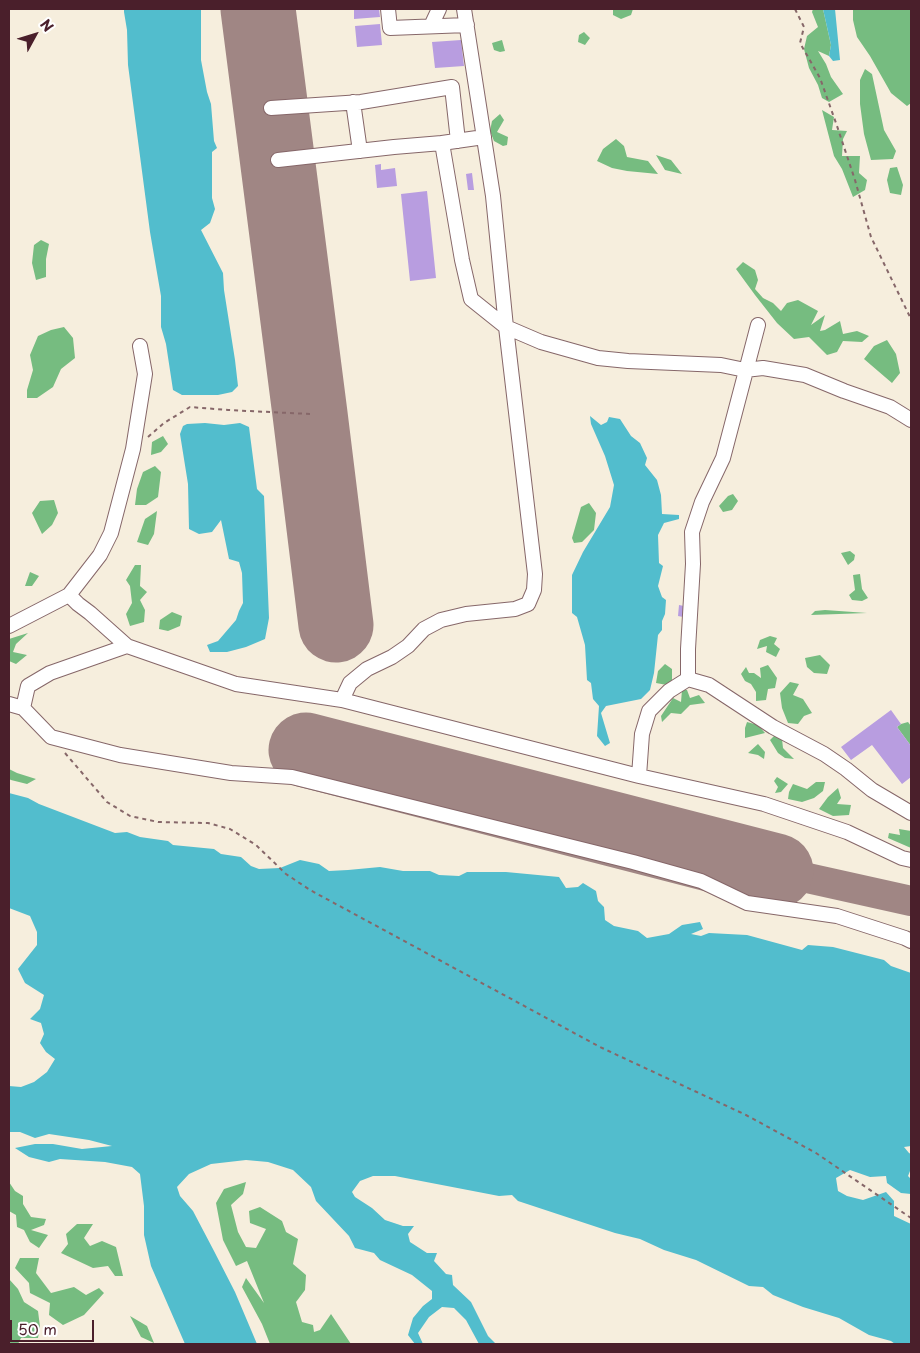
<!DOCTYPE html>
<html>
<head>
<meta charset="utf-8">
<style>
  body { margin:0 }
  #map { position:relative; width:920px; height:1353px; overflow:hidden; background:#f6eedd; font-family:"Playpen Sans",sans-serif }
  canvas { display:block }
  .frame { position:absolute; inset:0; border:10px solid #4a1f2b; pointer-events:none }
  .north { position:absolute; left:10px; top:10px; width:50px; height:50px; -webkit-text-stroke:4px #fff; paint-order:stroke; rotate:51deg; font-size:14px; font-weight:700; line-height:20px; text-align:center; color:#4a1f2b }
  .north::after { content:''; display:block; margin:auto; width:18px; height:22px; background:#4a1f2b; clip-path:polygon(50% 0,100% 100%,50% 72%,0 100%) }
  .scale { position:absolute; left:10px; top:1320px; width:84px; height:22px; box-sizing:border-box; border:2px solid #4a1f2b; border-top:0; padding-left:6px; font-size:15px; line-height:18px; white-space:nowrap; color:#4a1f2b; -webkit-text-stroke:4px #fff; paint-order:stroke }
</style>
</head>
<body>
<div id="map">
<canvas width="920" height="1353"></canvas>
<div class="frame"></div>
<div class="north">N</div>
<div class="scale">50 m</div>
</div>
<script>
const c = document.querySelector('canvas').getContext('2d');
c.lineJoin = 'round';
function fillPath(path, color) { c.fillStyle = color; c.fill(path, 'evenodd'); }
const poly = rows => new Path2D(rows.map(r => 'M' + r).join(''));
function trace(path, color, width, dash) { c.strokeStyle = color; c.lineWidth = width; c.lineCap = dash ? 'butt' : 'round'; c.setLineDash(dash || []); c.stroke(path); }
fillPath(poly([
  [613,9,633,9,631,15,621,19,613,15],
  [813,9,823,9,831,45,829,56,818,51,826,64,831,77,843,94,829,102,822,98,818,85,809,68,804,49,807,36,818,27,812,12],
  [853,9,911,9,911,103,907,106,891,93,870,56,857,37,853,20],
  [584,32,590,38,585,45,578,42,579,35],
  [502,40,505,51,500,52,494,50,492,43],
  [865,69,872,74,884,130,896,151,893,159,871,160,864,134,860,104,860,80],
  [822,110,834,117,832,130,847,131,843,139,842,156,860,156,859,173,867,180,865,190,853,197,842,169,834,156],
  [500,114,504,120,497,132,508,137,507,145,503,146,494,141,490,131,492,121],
  [616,139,624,146,627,157,648,161,658,174,627,171,612,168,597,161,603,149],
  [656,155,671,160,682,174,665,170],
  [897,167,903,185,901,195,890,193,887,180,890,168],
  [41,240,49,244,46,259,46,277,36,280,32,263,34,245],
  [743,262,755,270,758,280,755,289,763,298,773,303,781,311,787,303,798,300,818,311,811,325,825,315,820,331,825,330,840,321,843,334,857,331,869,336,862,342,843,341,837,352,827,355,809,337,794,339,777,323,755,295,736,269],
  [64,327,73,338,75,358,61,369,53,387,37,398,27,398,27,390,33,370,30,355,38,336,51,330],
  [887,340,896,354,900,373,892,383,864,359,874,346],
  [163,436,168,444,161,452,151,455,152,442],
  [155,466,161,472,158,497,146,505,135,505,137,489,143,472],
  [733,494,738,501,732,510,723,512,719,506,728,496],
  [54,500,58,513,52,525,42,534,32,513,40,501],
  [589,503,596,513,594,530,582,542,574,543,572,538,581,507],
  [157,511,154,534,148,545,137,542,145,519],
  [850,551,855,555,854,560,848,565,841,553],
  [135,565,141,565,140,586,147,592,140,600,145,610,144,622,130,626,126,614,132,603,130,586,126,580],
  [30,572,39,576,32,586,25,586],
  [860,574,862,589,868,598,862,601,852,600,849,595,855,590,853,575],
  [825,610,867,613,811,615,815,611],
  [172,612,182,616,180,626,168,631,159,629,160,620],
  [28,633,16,644,13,652,27,655,16,664,9,661,9,639],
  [770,636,777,638,774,644,780,649,776,657,766,652,767,646,757,649,760,640],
  [820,655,830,665,827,674,814,673,807,667,805,658],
  [665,664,672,669,672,680,667,685,656,683,658,671],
  [768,665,777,678,775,688,768,689,766,700,756,701,756,692,751,684,745,681,741,674,746,667,749,673,754,673,761,678,760,668],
  [790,682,799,684,793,695,803,699,812,713,804,716,798,724,788,723,782,708,780,693],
  [682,690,687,690,690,698,699,695,705,703,690,705,681,714,671,713,662,722,661,716,673,698,681,702],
  [747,722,758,725,765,733,745,738,745,728],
  [908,722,911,726,911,746,897,727,901,724],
  [775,735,782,739,783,748,794,759,785,758,778,753,770,740],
  [758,744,765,752,764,759,758,755,748,753],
  [9,769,17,773,36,779,27,784,11,780,9,779],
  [777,777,788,784,781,792,775,793,778,787,774,781],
  [816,782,825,782,823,791,814,798,802,802,788,799,789,792,793,784,807,789],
  [838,788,841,798,837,804,851,805,849,815,833,816,819,809,828,797],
  [899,829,911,831,911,848,888,838,889,833,900,835],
  [9,1182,15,1191,23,1196,23,1204,31,1217,46,1219,44,1225,31,1230,48,1235,39,1248,30,1242,24,1230,17,1227,16,1215,9,1211],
  [246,1182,243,1194,231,1205,238,1232,246,1247,256,1248,266,1229,250,1223,249,1211,260,1207,282,1221,286,1232,298,1239,293,1264,306,1275,305,1290,296,1302,302,1322,313,1325,314,1332,320,1330,331,1314,351,1344,270,1344,262,1324,242,1287,246,1278,264,1303,247,1261,236,1266,223,1240,216,1203,224,1189],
  [77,1224,93,1224,84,1238,90,1246,102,1241,116,1247,123,1276,115,1276,108,1266,93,1268,61,1253,68,1244,66,1234],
  [20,1258,39,1258,36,1273,51,1293,74,1287,86,1295,99,1288,104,1293,84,1315,63,1325,49,1315,50,1303,30,1293,29,1283,15,1268],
  [9,1279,18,1289,24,1302,38,1311,40,1327,38,1338,21,1338,18,1344,9,1344],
  [130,1316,147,1326,154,1343,141,1337]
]), '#76bc80');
fillPath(poly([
  [124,9,201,9,201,60,207,92,211,104,214,141,217,148,212,152,212,198,215,209,210,223,201,230,223,273,224,290,235,360,238,386,232,392,218,395,182,395,173,390,166,344,161,327,161,296,150,232,128,65,127,30,124,12],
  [823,9,835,9,840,60,833,61,829,56,831,45],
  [590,416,601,425,607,422,609,417,620,419,631,436,640,443,647,458,645,465,657,480,661,495,662,514,679,515,679,519,664,523,658,535,659,563,663,566,658,586,662,597,666,600,665,614,662,621,662,630,658,635,654,673,650,690,641,699,606,706,601,713,610,743,605,746,597,736,599,706,593,699,591,683,587,680,585,645,577,617,572,613,572,575,583,552,610,507,614,485,605,456,591,424],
  [205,423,224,425,240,423,249,427,257,489,264,496,269,618,265,639,246,647,227,652,210,652,207,645,218,641,236,620,239,611,243,603,242,573,239,562,229,559,221,520,212,532,199,534,189,529,188,484,180,434,183,426,187,424],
  [9,793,28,798,39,804,115,833,127,832,140,837,168,841,173,845,214,849,221,854,241,857,251,866,259,869,280,868,300,860,319,864,329,871,348,870,380,867,403,871,430,871,439,875,459,876,467,872,506,872,559,877,566,888,578,887,583,883,596,891,598,901,604,907,605,920,614,926,638,931,647,938,669,934,682,925,700,922,703,929,691,934,701,936,709,933,747,935,802,950,808,945,833,947,884,960,891,966,911,973,911,1146,904,1147,909,1153,911,1154,911,1171,910,1171,908,1176,911,1179,911,1194,901,1193,887,1183,886,1176,870,1177,850,1170,836,1178,838,1191,847,1196,863,1200,886,1192,894,1201,894,1216,911,1224,911,1344,895,1344,891,1341,869,1335,839,1318,803,1307,773,1295,763,1287,749,1286,696,1260,664,1250,640,1239,615,1233,518,1201,512,1195,499,1196,395,1176,373,1176,360,1181,352,1192,355,1197,372,1208,385,1220,403,1226,414,1226,408,1234,410,1242,427,1253,437,1253,434,1261,446,1274,452,1275,453,1285,471,1302,488,1336,496,1344,479,1344,466,1320,454,1308,442,1307,429,1317,418,1333,423,1344,415,1344,408,1335,413,1318,423,1306,432,1299,432,1291,412,1275,380,1260,374,1253,355,1248,349,1236,316,1201,311,1187,293,1170,268,1162,246,1160,211,1164,189,1174,177,1187,180,1196,193,1211,214,1251,235,1292,257,1344,185,1344,151,1266,144,1235,144,1206,140,1174,132,1167,105,1162,60,1159,49,1162,29,1157,15,1148,35,1144,53,1144,82,1149,112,1146,89,1140,49,1134,35,1138,20,1132,9,1132,9,1086,21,1087,34,1082,47,1072,55,1059,46,1052,40,1043,44,1034,41,1023,30,1019,40,1009,44,995,25,983,18,969,37,945,37,932,30,916,9,908]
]), '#52bdcd');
trace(poly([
  [776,871,911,901]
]), '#a08684', 30);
trace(poly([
  [258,9,310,414,336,625],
  [306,750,776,871]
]), '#a08684', 75);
fillPath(poly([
  [354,9,379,9,380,17,354,19],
  [380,24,382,45,357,47,355,26],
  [461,40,464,66,435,68,432,42],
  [381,164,381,170,395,168,397,186,377,188,375,165],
  [472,173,474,190,468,190,466,174],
  [427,191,436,278,410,281,401,194],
  [679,605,684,606,683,617,678,616],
  [891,710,901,724,897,727,911,746,911,777,902,784,872,745,851,760,841,747]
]), '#b89de0');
const minor = poly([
  [388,9,390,28,467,25],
  [431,26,439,9],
  [353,102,360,151],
  [271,108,361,102,452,87,458,141],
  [442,143,462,260,471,299,506,327,541,342,598,358,628,361,721,365,745,370,763,368,805,375,844,391,890,407,911,420],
  [278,160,394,147,442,143,484,137],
  [69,595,78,604,90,613,127,646],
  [9,626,69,595,100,555,111,533,133,449,145,374,140,346],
  [688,679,688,649,693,564,692,532,702,502,723,458,758,325],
  [342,700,350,683,367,669,392,657,408,646,424,629,441,620,466,614,515,609,528,604,534,590,535,574,506,327,493,196,464,9],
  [9,704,23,708,51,737,120,755,231,773,292,777,633,862,701,881,747,903,837,916,905,938,911,941],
  [23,708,28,686,50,673,127,646,236,684,342,700,639,776,764,804,847,832,902,858,911,860],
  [639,776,642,734,649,711,669,691,688,679,709,685,773,727,824,754,846,769,872,790,911,813]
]);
trace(minor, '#866769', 16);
trace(poly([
  [795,9,804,27,800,43,820,78,836,123,855,180,871,237,911,319],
  [148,437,164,423,190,407,228,410,310,414],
  [65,753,107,802,130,816,158,822,208,823,230,829,256,845,286,874,310,890,600,1047,746,1115,816,1153,911,1218]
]), '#866769', 2, [4, 4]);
trace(minor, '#fff', 14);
</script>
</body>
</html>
